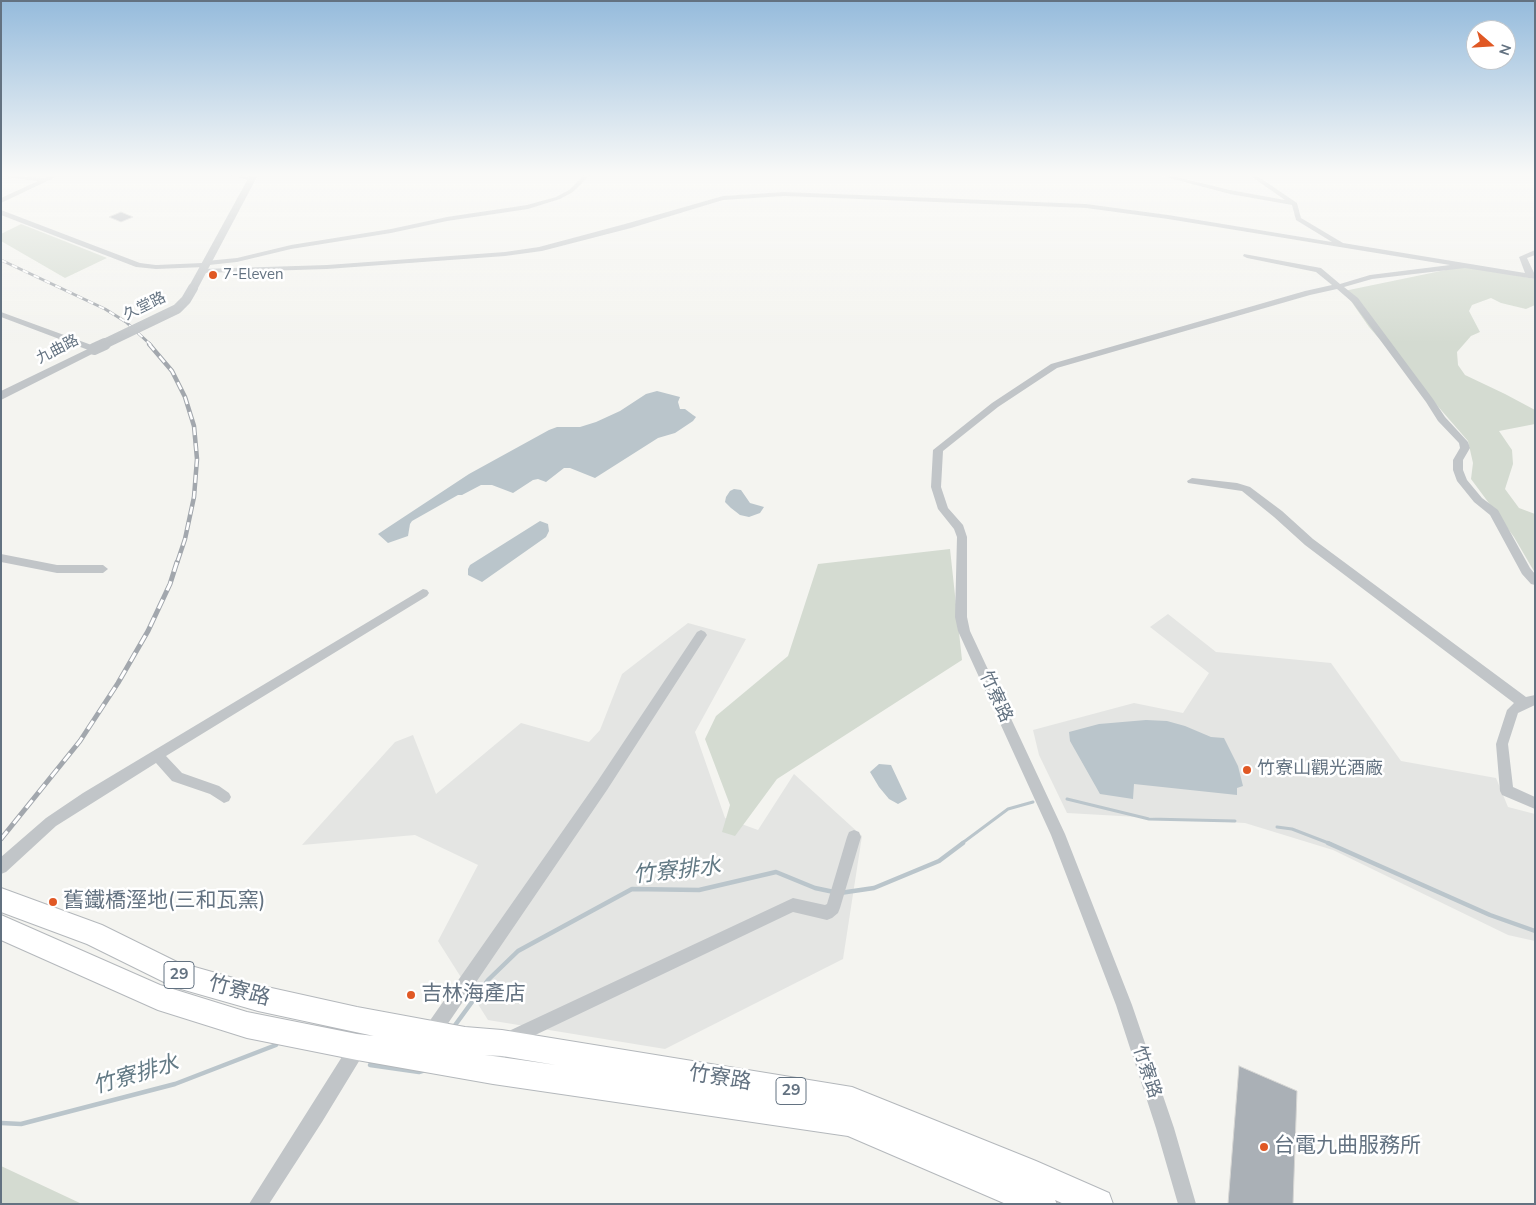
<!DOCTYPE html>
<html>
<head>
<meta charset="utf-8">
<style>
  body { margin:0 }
  #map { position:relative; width:1536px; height:1205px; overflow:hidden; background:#f4f4f0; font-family:"Nunito Sans",sans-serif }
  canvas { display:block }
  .frame { position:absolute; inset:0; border:2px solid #637281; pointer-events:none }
  .north { position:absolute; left:1466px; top:20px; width:50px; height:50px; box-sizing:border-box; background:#fff; border:1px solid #c1c7cd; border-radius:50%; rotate:109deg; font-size:14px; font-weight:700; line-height:20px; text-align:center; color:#637281 }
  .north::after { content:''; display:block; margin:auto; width:18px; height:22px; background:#e05824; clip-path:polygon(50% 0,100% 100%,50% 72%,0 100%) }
</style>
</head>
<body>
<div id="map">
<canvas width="1536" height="1205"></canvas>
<div class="frame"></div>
<div class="north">N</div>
</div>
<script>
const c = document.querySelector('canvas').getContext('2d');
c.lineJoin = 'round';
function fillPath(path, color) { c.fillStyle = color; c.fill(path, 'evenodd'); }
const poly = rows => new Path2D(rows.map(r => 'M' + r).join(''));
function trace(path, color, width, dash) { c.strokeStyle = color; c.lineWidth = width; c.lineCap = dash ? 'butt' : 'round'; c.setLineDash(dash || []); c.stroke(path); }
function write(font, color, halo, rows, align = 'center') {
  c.font = font + ' "Nunito Sans","Noto Sans TC",sans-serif'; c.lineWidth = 5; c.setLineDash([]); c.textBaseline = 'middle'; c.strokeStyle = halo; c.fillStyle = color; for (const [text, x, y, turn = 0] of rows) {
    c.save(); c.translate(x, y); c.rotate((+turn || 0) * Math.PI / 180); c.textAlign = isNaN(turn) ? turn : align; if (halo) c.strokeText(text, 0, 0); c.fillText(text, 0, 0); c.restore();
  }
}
fillPath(poly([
  [1168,614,1216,652,1331,663,1401,761,1496,778,1508,807,1535,814,1535,941,1508,935,1333,850,1245,823,1067,813,1039,755,1033,730,1134,703,1183,713,1209,673,1150,627],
  [688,623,746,639,695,732,725,818,758,830,794,774,862,836,843,959,665,1049,488,1020,438,941,478,865,415,835,302,845,395,742,413,735,436,794,521,723,589,742,600,730,622,674]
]), '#e4e5e3');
fillPath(poly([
  [21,224,87,250,107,258,65,278,1,241,1,234],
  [1465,266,1535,279,1535,305,1526,309,1501,303,1491,298,1472,305,1469,311,1480,332,1471,336,1457,352,1458,365,1465,375,1505,394,1535,410,1535,424,1499,431,1512,450,1513,464,1505,489,1519,508,1535,514,1535,573,1514,537,1471,479,1473,463,1468,441,1369,327,1344,291],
  [950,549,962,660,777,779,735,836,722,832,730,805,705,739,716,716,788,656,818,564],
  [1,1166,82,1204,1,1204]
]), '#d4dbd1');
fillPath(poly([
  [657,391,680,397,678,402,680,409,685,409,693,415,696,417,693,421,675,433,658,438,595,478,570,468,564,468,546,482,538,479,533,480,513,493,492,485,481,485,462,495,458,495,412,521,410,524,408,536,388,543,378,534,469,474,549,430,557,427,580,427,596,422,620,411,646,394],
  [734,489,741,490,750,503,764,507,760,513,749,517,740,515,731,508,725,502,726,497,730,491],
  [540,521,548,524,549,531,546,537,482,582,468,575,468,569,470,565],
  [1146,720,1167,721,1185,726,1211,737,1224,738,1238,766,1243,786,1237,788,1237,795,1134,784,1133,799,1100,794,1070,741,1069,732,1099,724],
  [879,764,891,765,907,799,898,804,889,799,879,787,870,772]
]), '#bac5cb');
trace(poly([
  [1067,799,1149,819,1235,821],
  [1277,827,1292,829,1331,844],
  [961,844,1008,809,1033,802]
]), '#bac5cb', 3);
trace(poly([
  [1328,843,1490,915,1535,931],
  [840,893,874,888,939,861,963,843],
  [453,1028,488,980,518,951,632,889,699,890,776,872,815,888,834,892],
  [370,1065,419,1072,425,1070],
  [1,1123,21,1124,175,1084,276,1045]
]), '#bac5cb', 4.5);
const building = poly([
  [121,212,133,217,121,222,109,217,121,212],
  [1239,1066,1297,1091,1293,1204,1228,1204,1239,1066]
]);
fillPath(building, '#aab0b6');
trace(building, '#d5d5d3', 1);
const primary = poly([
  [1,888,102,925,177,962,258,985,357,1007,465,1027,502,1030,852,1087,1036,1161,1109,1193,1113,1204,1064,1204,1055,1200,1057,1204,1006,1204,848,1136,493,1084,357,1060,247,1038,158,1010,1,940,1,915,160,985,247,1012,357,1034,374,1036,258,1011,174,987,87,944,1,912,1,888],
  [485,1055,502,1056,556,1065,493,1056,485,1055]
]);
trace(primary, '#b4b8bc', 2);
fillPath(poly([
  [1,175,45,178,52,175,60,175,1,203,1,198,38,181,3,177,1,175],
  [229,175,240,175,255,179,252,181,229,175],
  [584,175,590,175,573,192,560,199,528,209,447,221,391,233,291,249,237,262,209,265,205,267,156,269,136,267,1,215,1,210,140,263,156,265,202,263,206,261,237,258,291,245,391,229,447,217,527,205,556,197,569,190,584,175],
  [1158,175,1168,175,1230,190,1285,200,1249,175,1256,175,1297,203,1301,218,1343,243,1525,273,1519,257,1535,250,1535,255,1527,258,1535,275,1535,279,1465,268,1372,279,1344,287,1358,298,1433,399,1445,417,1468,442,1470,448,1463,460,1463,470,1467,480,1482,498,1498,510,1530,568,1535,574,1535,585,1531,584,1522,574,1490,515,1474,502,1457,481,1453,470,1453,460,1460,448,1459,443,1438,421,1426,402,1352,302,1337,289,1310,295,1057,368,998,407,943,451,941,487,948,508,963,525,967,537,967,617,970,631,1065,834,1132,1005,1174,1128,1196,1204,1178,1204,1156,1128,1116,1005,1051,835,958,631,955,617,957,537,954,529,938,509,931,487,933,450,992,403,1051,364,1305,291,1332,285,1316,272,1247,258,1243,256,1244,254,1321,268,1340,284,1370,275,1450,265,1168,219,1086,208,784,196,723,200,631,228,542,251,505,256,327,269,202,273,198,271,202,269,327,265,505,252,539,247,625,224,723,196,784,192,1086,204,1168,215,1332,242,1296,220,1292,205,1230,194,1158,175],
  [1,312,97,347,98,349,94,352,91,351,1,317,1,312],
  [1192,478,1237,483,1250,487,1282,511,1313,539,1526,697,1535,695,1535,705,1518,713,1508,744,1513,787,1535,797,1535,809,1502,795,1500,791,1496,744,1507,710,1514,703,1305,545,1274,517,1242,491,1188,483,1187,481,1192,478],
  [1,554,57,565,103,565,108,569,103,573,57,573,1,562,1,554],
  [423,589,427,590,429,593,427,596,166,756,182,773,219,786,229,793,231,797,229,801,224,803,210,794,172,781,156,763,56,826,6,872,1,874,1,857,46,818,83,793,423,589],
  [701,630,705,632,707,635,705,638,607,790,436,1041,430,1043,424,1041,422,1035,424,1029,597,782,697,632,701,630],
  [854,830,859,832,861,837,840,908,838,913,832,918,827,920,793,912,508,1048,499,1076,493,1078,487,1076,485,1070,496,1037,793,898,825,905,827,904,847,837,849,832,854,830],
  [358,1039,364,1041,366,1047,364,1053,322,1122,269,1204,249,1204,352,1041,358,1039]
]), '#c1c5c8');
fillPath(poly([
  [250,175,258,175,198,288,197,290,189,290,188,288,250,175],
  [94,346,98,347,100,349,98,351,1,400,1,391,94,346]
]), '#c1c5c8');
fillPath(primary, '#fff');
const railFar2 = poly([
  [1,260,105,309,126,322,151,345]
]);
const railFar1 = poly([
  [149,344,172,371,185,397,194,426,197,459,194,497,185,539,177,563]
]);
const rail = poly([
  [1,839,80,741,118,683,148,631,170,584,177,562]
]);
trace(railFar2, '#a2a7ad', 3);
trace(railFar1, '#a2a7ad', 4.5);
trace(rail, '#a2a7ad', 5);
trace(railFar2, '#fff', 2, [6]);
trace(railFar1, '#fff', 2.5, [8]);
trace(rail, '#fff', 3, [10]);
trace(poly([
  [102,345,177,309,186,300,193,288]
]), '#c1c5c8', 10);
trace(poly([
  [94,349,105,344]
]), '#c1c5c8', 12);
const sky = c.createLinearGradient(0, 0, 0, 343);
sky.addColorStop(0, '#95bbdc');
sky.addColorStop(0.51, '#fafaf8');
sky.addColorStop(1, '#fafaf800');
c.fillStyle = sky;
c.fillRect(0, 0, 1536, 343);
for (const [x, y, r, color] of [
  [213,275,5,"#e05824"],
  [1247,770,5,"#e05824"],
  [53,902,5,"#e05824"],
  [411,995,5,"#e05824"],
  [1264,1147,5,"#e05824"]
]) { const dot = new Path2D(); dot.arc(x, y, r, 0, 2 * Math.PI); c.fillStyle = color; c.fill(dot); trace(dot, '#fff', 2); }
write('15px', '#637281', '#fff', [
  ["7-Eleven",223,275]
], 'left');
write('15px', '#637281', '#fff', [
  ["久堂路",145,307,-26],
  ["九曲路",58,350,-27]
]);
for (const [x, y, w] of [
  [179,975,30],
  [791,1091,30]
]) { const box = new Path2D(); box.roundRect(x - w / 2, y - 13.5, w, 27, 4); c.fillStyle = '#fff'; c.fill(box); trace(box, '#637281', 1); }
write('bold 16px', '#637281', null, [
  ["29",179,975],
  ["29",791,1091]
]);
write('18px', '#637281', '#fff', [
  ["竹寮路",995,697,65],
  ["竹寮路",1146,1072,72]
]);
write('18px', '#637281', '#fff', [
  ["竹寮山觀光酒廠",1257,770]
], 'left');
write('21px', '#637281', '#fff', [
  ["舊鐵橋溼地(三和瓦窯)",63,902],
  ["吉林海產店",421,995],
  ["台電九曲服務所",1274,1147]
], 'left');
write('21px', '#637281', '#fff', [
  ["竹寮路",239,992,15],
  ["竹寮路",720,1079,9]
]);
write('italic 22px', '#637a85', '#fff', [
  ["竹寮排水",677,872,-6],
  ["竹寮排水",136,1076,-16]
]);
</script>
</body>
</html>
